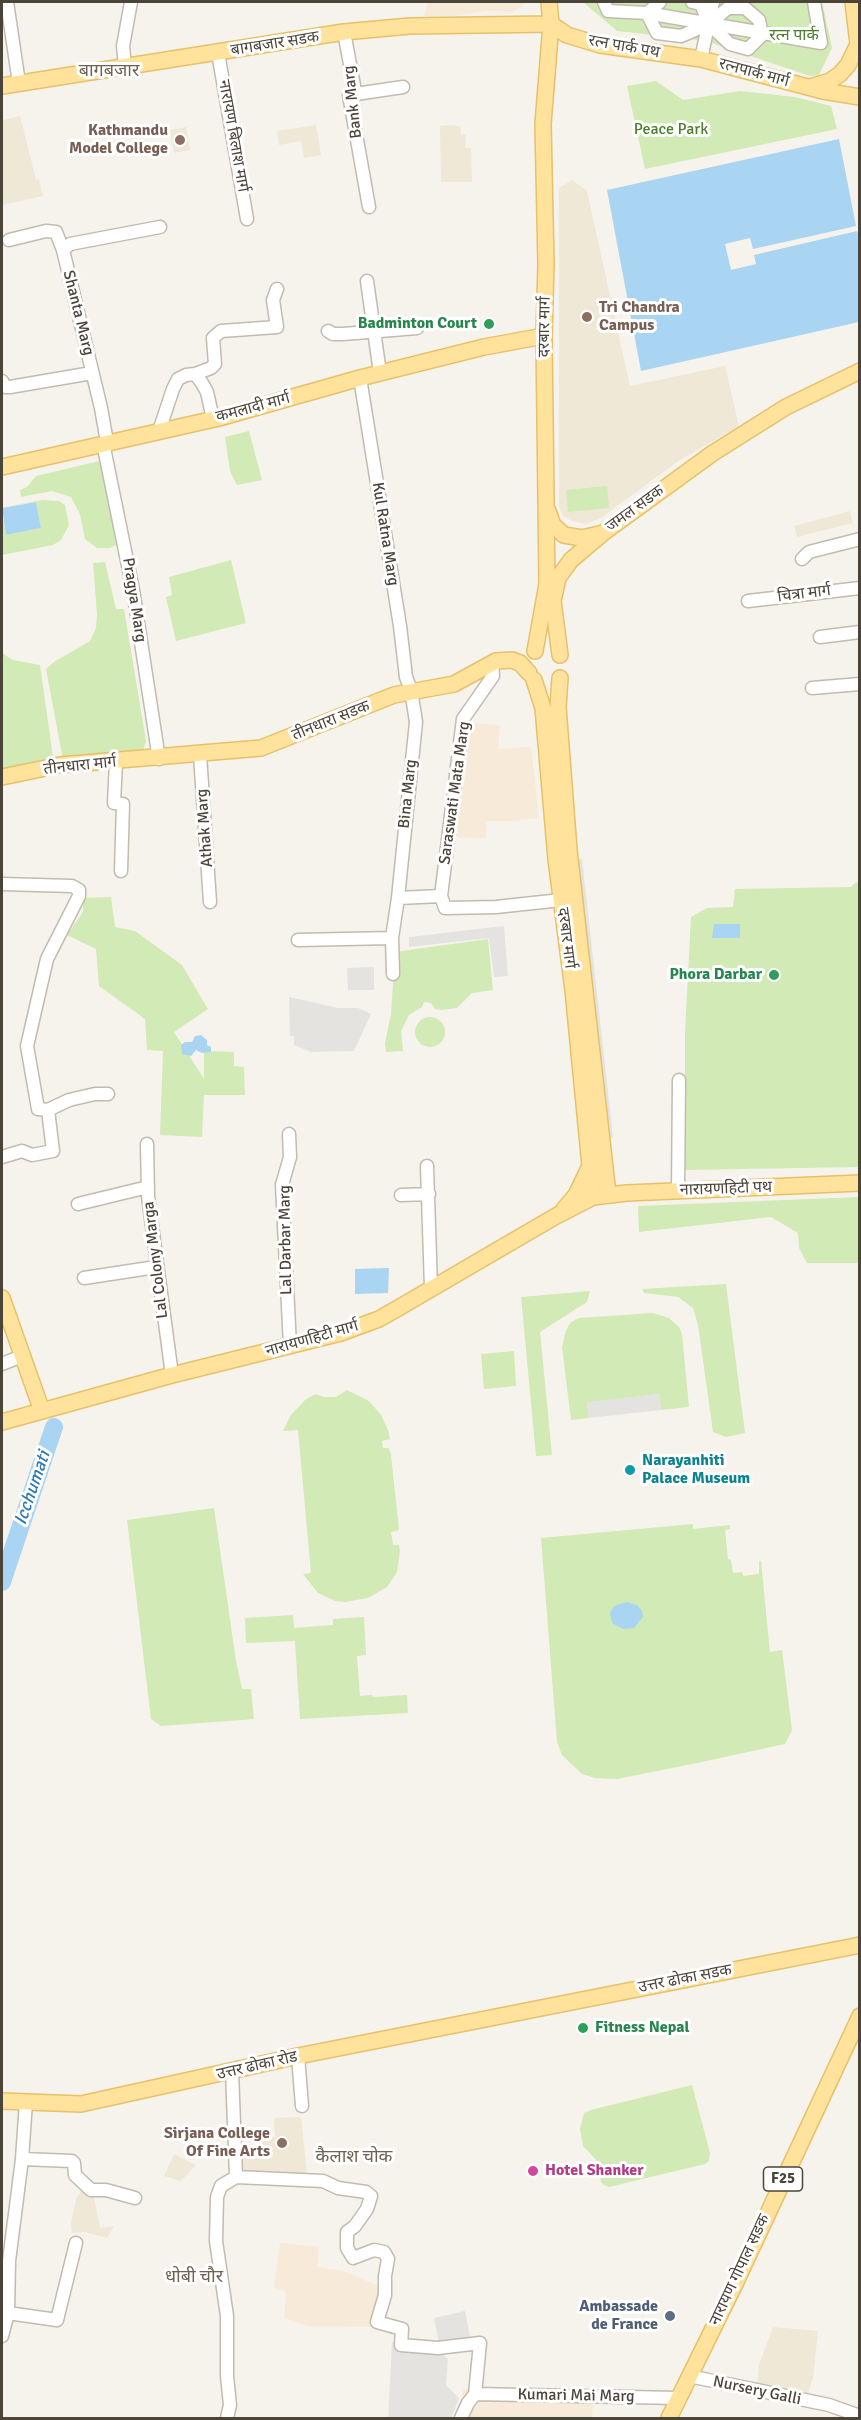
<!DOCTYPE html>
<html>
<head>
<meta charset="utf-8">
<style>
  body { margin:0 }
  #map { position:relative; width:861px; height:2420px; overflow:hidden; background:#f6f3ec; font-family:Signika,sans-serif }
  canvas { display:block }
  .frame { position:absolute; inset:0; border:3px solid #4b4439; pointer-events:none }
</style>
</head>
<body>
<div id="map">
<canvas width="861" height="2420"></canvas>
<div class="frame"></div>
</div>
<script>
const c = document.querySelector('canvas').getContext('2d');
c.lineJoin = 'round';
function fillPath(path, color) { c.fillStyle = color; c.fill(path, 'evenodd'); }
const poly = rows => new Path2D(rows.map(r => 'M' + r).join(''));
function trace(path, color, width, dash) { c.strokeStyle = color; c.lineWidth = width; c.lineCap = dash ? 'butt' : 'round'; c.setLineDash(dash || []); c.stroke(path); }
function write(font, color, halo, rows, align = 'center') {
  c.font = font + ' Signika,"Noto Sans Devanagari",sans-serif'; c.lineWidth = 6; c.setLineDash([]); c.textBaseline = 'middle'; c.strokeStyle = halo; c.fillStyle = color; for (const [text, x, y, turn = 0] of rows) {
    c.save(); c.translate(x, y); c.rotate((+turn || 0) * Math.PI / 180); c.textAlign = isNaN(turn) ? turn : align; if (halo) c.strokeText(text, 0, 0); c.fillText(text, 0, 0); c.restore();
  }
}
fillPath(poly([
  [428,2,525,2,521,7,512,12,484,11,441,18,424,16],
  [466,723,500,725,498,749,531,747,539,818,512,821,486,821,486,838,452,837],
  [280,2243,319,2247,317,2267,344,2271,380,2287,373,2327,308,2326,284,2318,286,2291,274,2288],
  [463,2389,594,2394,592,2418,458,2418]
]), '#f7ead8');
fillPath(poly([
  [20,116,36,180,39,179,43,196,2,205,2,120],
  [316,125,321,155,304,158,301,141,279,145,277,131],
  [451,125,461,127,461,134,466,135,465,148,471,148,472,182,441,182,440,126],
  [186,127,190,150,174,153,170,130],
  [572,180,587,191,630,386,725,366,739,426,677,462,601,518,586,524,572,521,563,516,559,507,559,188],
  [850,511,853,523,797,537,794,526],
  [301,2117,307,2174,245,2176,239,2152,260,2148,260,2138,275,2137,274,2118],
  [174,2154,196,2165,181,2181,164,2176],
  [82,2190,94,2196,100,2228,114,2226,107,2238,84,2232,72,2233,71,2223,76,2199],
  [773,2327,818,2331,813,2378,807,2396,757,2387,759,2365]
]), '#efe8d6');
fillPath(poly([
  [583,2,822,2,832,48,819,75,810,76,706,41,617,31],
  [656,81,683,100,740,91,795,97,831,106,837,129,645,169,627,86],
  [249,431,262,480,237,485,230,471,225,437],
  [104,460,116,545,110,548,97,548,85,539,80,514,71,497,52,491,21,497,20,490,27,487,36,476],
  [607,486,609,508,568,512,566,490],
  [43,500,59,501,65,505,69,525,61,540,53,545,2,555,2,511,6,535,41,528,36,502,2,507],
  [231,560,246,623,176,641,166,597,172,595,169,577],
  [105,562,116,609,124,609,146,741,144,748,140,754,63,760,46,669,54,662,90,641,96,628,97,615,93,563],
  [2,653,13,660,40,665,53,757,2,769],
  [859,882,859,1167,685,1170,685,1033,691,917,707,908,733,907,735,889,851,887,855,883],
  [111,897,115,927,135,931,182,965,208,1009,174,1032,204,1079,204,1051,234,1052,234,1066,244,1067,245,1095,204,1095,202,1137,160,1135,163,1051,147,1050,145,1019,99,986,96,949,67,935,83,912,83,898],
  [488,939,493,990,472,993,457,1008,441,1010,435,1009,431,1003,424,1002,422,1007,409,1015,401,1031,403,1051,386,1052,385,1043,391,1014,395,952],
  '415 1032a15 15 0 1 1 30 0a15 15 0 1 1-30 0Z',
  [859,1197,859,1263,807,1263,799,1248,798,1233,771,1217,639,1232,638,1206],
  [726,1284,745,1433,726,1437,713,1432,698,1325,693,1308,678,1297,644,1293,642,1289],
  [590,1291,587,1302,540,1332,552,1455,536,1456,521,1297],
  [653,1313,669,1318,679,1327,682,1334,689,1407,661,1410,659,1394,587,1403,589,1418,571,1420,562,1347,566,1330,571,1322,579,1318],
  [514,1351,516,1386,484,1389,481,1354],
  [347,1390,369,1401,381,1415,388,1430,390,1439,382,1441,383,1448,389,1448,391,1455,399,1530,391,1532,393,1545,399,1545,400,1551,397,1572,387,1587,368,1598,345,1602,335,1601,318,1593,303,1574,311,1573,298,1430,283,1431,291,1415,305,1400,315,1394,324,1397,336,1397],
  [214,1508,236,1661,242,1689,251,1689,254,1719,161,1726,151,1719,127,1520],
  [693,1524,693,1529,730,1525,730,1529,725,1530,728,1559,731,1560,733,1573,742,1572,743,1576,759,1574,759,1561,761,1561,770,1652,782,1650,792,1730,785,1744,697,1763,617,1779,595,1778,582,1774,562,1755,557,1742,541,1538],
  [293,1615,294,1628,333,1625,333,1619,364,1617,366,1655,357,1656,360,1696,372,1695,373,1697,407,1695,408,1713,300,1719,295,1641,246,1643,245,1618],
  [692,2085,710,2153,709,2161,705,2164,609,2187,604,2185,601,2182,599,2163,583,2146,580,2129,584,2113,591,2110]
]), '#d2eab5');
fillPath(poly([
  [576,859,582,859,613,1137,610,1138],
  [504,926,508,976,494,977,489,938,409,947,409,937],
  [374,967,374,990,348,990,347,968],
  [289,997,338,1008,358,1008,371,1014,354,1051,311,1052,294,1045,294,1036,290,1036],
  [659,1394,661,1410,589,1418,587,1402],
  [465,2311,470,2337,439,2343,434,2318],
  [392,2342,433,2345,448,2359,446,2385,459,2398,451,2418,388,2418]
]), '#e5e3e0');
fillPath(poly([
  [839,139,856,226,753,249,750,238,725,244,731,270,756,264,754,255,857,231,860,242,859,322,641,371,607,190],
  [36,502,41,528,6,535,2,508],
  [714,924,740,924,740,938,712,938],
  [201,1035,207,1040,207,1045,211,1047,211,1052,202,1053,196,1050,191,1056,182,1054,181,1045,185,1042,192,1042,195,1036],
  [389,1268,388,1293,355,1294,355,1269],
  [627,1602,637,1605,642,1611,643,1617,634,1628,623,1629,612,1623,610,1613,614,1606]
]), '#a9d4f2');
trace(poly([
  [2,1582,54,1427]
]), '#a9d4f2', 18);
const minor = poly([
  [7,2,19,83],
  [604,2,608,11,647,13,821,43,814,2],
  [660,2,647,13,657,33,681,36,709,24,728,8,745,8,759,20,762,35,748,49,730,44,709,24,701,4,692,2],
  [344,32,355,91,349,95,369,207],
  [218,53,247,219],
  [701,59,713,2],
  [125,67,123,46,131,2],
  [349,95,403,87],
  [9,240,46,231,56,232,63,250,101,408,107,442],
  [63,250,70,244,160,227],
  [367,281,380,373],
  [328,331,333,334,343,334,417,328],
  [195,374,211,368,215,364,213,338,221,331,277,327,273,300,277,289],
  [360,378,400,626,406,677,411,690,416,722,398,898],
  [2,381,5,387,10,387,92,373],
  [159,431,173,389,178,379,186,375,195,374,202,383,207,392,213,419],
  [103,443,133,590,159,759],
  [802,559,809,552,860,539],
  [748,601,860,588],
  [820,637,860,632],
  [812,688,860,684],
  [200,755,210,902],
  [116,762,114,803,123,804,121,871],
  [2,884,72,886,79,890,79,896,47,959,27,1046,38,1109,48,1110,53,1151,32,1155,22,1151,2,1157],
  [441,896,463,719,493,676,492,663],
  [298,940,392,938],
  [393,974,392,938,398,898,441,896,445,908,496,907,561,900],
  [48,1110,69,1100,95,1094,108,1094],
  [289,1134,290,1157,282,1185,290,1346],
  [147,1144,148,1196,172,1375],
  [427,1166,431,1288],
  [678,1191,679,1080],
  [401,1195,429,1194],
  [78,1204,148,1187],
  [84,1278,156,1267],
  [2,1364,22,1356],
  [298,2056,302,2106],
  [232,2071,236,2177],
  [22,2159,72,2161,74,2163,75,2175,91,2190,106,2190,135,2198],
  [236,2177,323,2181,338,2188,366,2192,371,2196,367,2209,355,2226,347,2232,347,2248,353,2258,374,2250,384,2252,388,2259,385,2276,385,2295,377,2322,402,2329,401,2345,438,2348,480,2343,475,2394,468,2403,461,2418],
  [8,2313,57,2320,76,2243],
  [2,2336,8,2313,9,2261,22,2159,26,2102],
  [689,2376,829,2405,860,2416],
  [475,2394,678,2398],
  [227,2418,230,2405,227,2376,227,2316,216,2241,217,2197,221,2186,236,2177]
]);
const major = poly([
  [853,2,859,52],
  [551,24,567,35,600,45,701,59,823,91,860,97],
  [2,86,344,32,410,26,551,24],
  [810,87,830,81,840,74,848,65,858,44],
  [2,467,219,418,360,378,484,347,544,336],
  [548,511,553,525,564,535,582,538,599,534],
  [535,651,547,584,544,336,546,264,543,124,551,24,549,2],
  [560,655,553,601,558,578,571,560,603,533,713,453,786,407,860,371],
  [560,678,558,707,569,850,608,1194],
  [534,680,543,708,556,859,573,990,593,1197],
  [2,777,60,765,261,748,394,695,454,684,496,661,512,660,520,663,529,673],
  [564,1209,576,1195,589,1168],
  [2,1298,42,1411],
  [2,1422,172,1375,341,1333,379,1319,400,1307,556,1216,593,1197,627,1193,860,1183],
  [2,2101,81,2104,298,2056,860,1945],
  [669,2418,735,2284,860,2016]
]);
trace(minor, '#c2bbae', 15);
trace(major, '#e6c16a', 18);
trace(minor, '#fff', 12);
trace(major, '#ffe39c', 15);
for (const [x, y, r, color] of [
  [180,140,6,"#8d6e63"],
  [587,317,6,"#8d6e63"],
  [489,324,6,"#2e9e5b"],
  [774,975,6,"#2e9e5b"],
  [630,1470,6,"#0f9aa8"],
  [583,2028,6,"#2e9e5b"],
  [282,2143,6,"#8d6e63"],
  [533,2171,6,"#d1479c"],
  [670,2316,6,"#5c6f8a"]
]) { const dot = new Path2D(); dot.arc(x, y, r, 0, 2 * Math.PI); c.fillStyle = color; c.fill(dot); trace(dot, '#fff', 2); }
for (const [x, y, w] of [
  [783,2179,39]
]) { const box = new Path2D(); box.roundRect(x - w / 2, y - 12, w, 24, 4.5); c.fillStyle = '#fff'; c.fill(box); trace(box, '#4b4439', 1.5); }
write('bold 15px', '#4b4439', null, [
  ["F25",783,2179]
]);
write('16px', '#4a7f2a', '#fff', [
  ["रत्न पार्क",794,36],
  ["Peace Park",671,130]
]);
write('16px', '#4b4439', '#fff', [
  ["बागबजार सडक",275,44,-9],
  ["रत्न पार्क पथ",624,47,10],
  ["रत्नपार्क मार्ग",754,73,15],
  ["Bank Marg",353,102,-96],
  ["नारायण बिलाश मार्ग",233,136,80],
  ["Shanta Marg",78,313,76],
  ["दरबार मार्ग",545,327,-89],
  ["कमलादी मार्ग",253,408,-15],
  ["जमल सडक",635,509,-36],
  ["Kul Ratna Marg",385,534,81],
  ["चित्रा मार्ग",804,594,-7],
  ["Pragya Marg",134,600,81],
  ["तीनधारा सडक",331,721,-22],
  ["तीनधारा मार्ग",80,766,-6],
  ["Saraswati Mata Marg",455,793,-82],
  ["Bina Marg",408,794,-84],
  ["Athak Marg",205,828,-94],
  ["दरबार मार्ग",566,938,83],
  ["नारायणहिटी पथ",726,1189,-2],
  ["Lal Darbar Marg",286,1240,-91],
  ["Lal Colony Marga",156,1260,-97],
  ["नारायणहिटी मार्ग",312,1339,-16],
  ["उत्तर ढोका सडक",685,1979,-11],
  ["उत्तर ढोका रोड",257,2066,-13],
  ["नारायण गोपाल सडक",740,2270,-65],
  ["Nursery Galli",757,2391,12],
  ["Kumari Mai Marg",576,2396,1]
]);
write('bold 16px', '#785e54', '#fff', [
  ["Kathmandu",168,131],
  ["Model College",168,149],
  ["Tri Chandra",599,308,"left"],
  ["Campus",599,326,"left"],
  ["Sirjana College",270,2134],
  ["Of Fine Arts",270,2152]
], 'right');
write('bold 16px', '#27864d', '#fff', [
  ["Badminton Court",477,324],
  ["Phora Darbar",762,975],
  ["Fitness Nepal",595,2028,"left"]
], 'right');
write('bold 16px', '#0d838f', '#fff', [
  ["Narayanhiti",642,1461],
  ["Palace Museum",642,1479]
], 'left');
write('bold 16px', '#b23c85', '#fff', [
  ["Hotel Shanker",545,2171]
], 'left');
write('bold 16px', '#4e5e75', '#fff', [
  ["Ambassade",658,2307],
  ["de France",658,2325]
], 'right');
write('18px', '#6e6250', '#fff', [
  ["बागबजार",109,71],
  ["कैलाश चोक",354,2157],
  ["धोबी चौर",194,2277]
]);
write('italic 18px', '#2e7ab2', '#fff', [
  ["Icchumati",33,1488,-71]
]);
</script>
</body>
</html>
